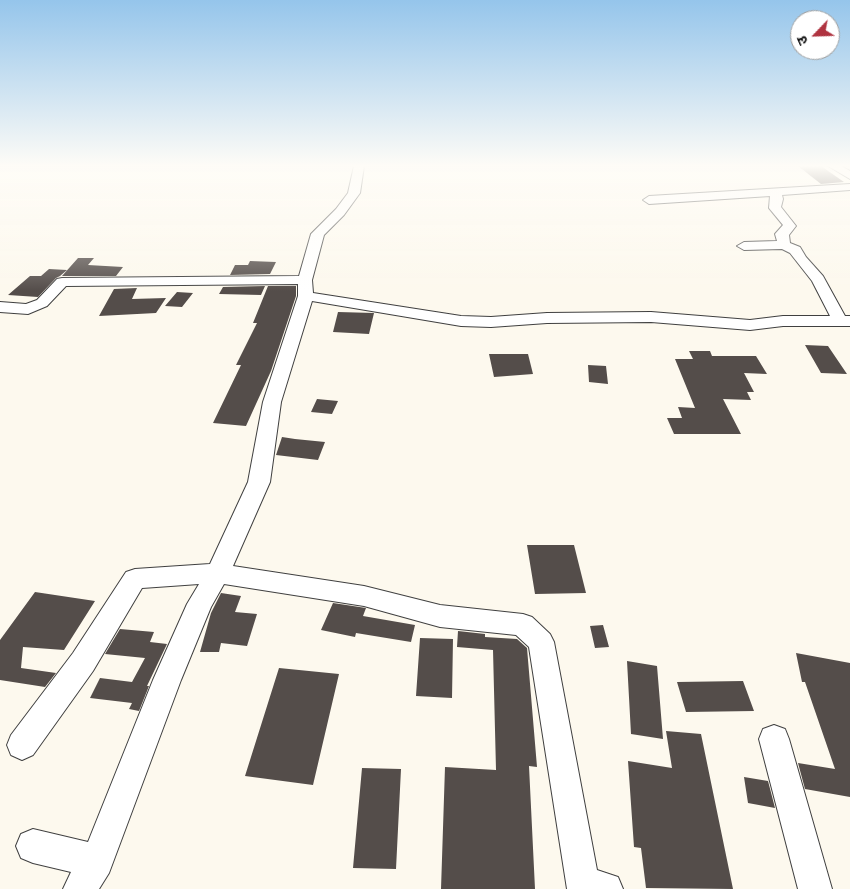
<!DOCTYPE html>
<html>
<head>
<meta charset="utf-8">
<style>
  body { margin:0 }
  #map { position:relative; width:850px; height:889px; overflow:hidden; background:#fdf9ee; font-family:"Libre Baskerville","Noto Sans Devanagari",serif }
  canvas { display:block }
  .north { position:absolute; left:790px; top:10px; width:50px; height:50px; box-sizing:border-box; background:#fff; border:1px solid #9e9e9e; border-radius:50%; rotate:246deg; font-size:14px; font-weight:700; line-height:20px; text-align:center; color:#0d0d0d }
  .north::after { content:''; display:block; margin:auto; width:18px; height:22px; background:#af3340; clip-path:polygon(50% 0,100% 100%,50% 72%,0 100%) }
</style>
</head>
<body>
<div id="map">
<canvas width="850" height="889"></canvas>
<div class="north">उ</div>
</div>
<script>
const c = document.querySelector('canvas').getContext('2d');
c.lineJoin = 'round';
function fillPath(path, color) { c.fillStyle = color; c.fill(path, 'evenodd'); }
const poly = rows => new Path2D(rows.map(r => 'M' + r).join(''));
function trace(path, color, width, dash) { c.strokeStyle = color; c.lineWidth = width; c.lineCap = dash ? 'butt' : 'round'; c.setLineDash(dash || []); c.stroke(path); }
fillPath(poly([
  [798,166,821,166,844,182,821,184],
  [78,258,94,258,88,265,123,267,116,276,62,276],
  [250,261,276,262,270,274,230,275,235,265,248,265],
  [49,269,67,270,60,276,56,278,38,297,8,295,30,276,41,276],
  [265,286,261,295,219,294,223,287],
  [268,286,296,286,296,296,271,371,246,426,213,423,241,365,236,365,257,323,253,323],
  [137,288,132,299,166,298,156,313,99,316,114,289],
  [177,292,193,293,182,307,165,306],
  [338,312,374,313,369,334,333,332],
  [805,345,828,346,847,374,821,373],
  [689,351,710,351,712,356,756,356,767,374,744,373,754,392,747,392,751,400,723,399,741,434,674,434,667,418,682,418,678,407,695,408,675,359,693,359],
  [489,354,528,354,533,374,494,377],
  [588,365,606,366,608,384,589,382],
  [317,399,338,401,332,414,311,412],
  [282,437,295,439,325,442,318,460,276,455],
  [527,545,574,545,586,593,535,594],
  [35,592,95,601,64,650,23,647,21,668,56,673,45,687,0,680,0,640],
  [221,593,241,596,235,612,257,614,247,646,221,643,219,652,200,652,211,613],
  [333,603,366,608,363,616,415,625,411,642,356,633,355,637,321,630],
  [603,625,609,647,595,648,590,626],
  [120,629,154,632,150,642,167,644,147,686,149,686,139,711,129,709,132,703,90,698,100,678,132,682,145,658,105,654],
  [458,631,485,634,485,637,517,639,527,648,537,767,529,766,535,889,441,889,445,767,496,770,493,650,457,647],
  [420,638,453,639,452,698,416,696],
  [796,653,850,663,850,797,805,789,798,763,835,769,805,682,802,682],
  [627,661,657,666,663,739,631,734],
  [279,668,339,674,313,785,245,776],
  [743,681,754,711,686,712,677,682],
  [666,731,701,734,733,889,646,888,641,848,634,847,628,761,672,768],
  [362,768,401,769,396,869,353,868],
  [744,777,768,781,775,808,748,803]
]), '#544d4a');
const street = poly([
  [354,166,364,166,360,193,344,215,324,235,312,280,313,293,461,316,491,317,547,313,651,312,750,320,783,316,830,316,812,281,790,253,782,249,744,250,737,246,744,242,777,241,775,234,783,225,769,208,770,196,649,204,643,200,649,196,850,184,850,190,782,195,783,199,781,207,796,226,789,235,790,243,800,247,806,257,823,276,845,316,850,316,850,326,783,326,750,330,651,322,547,323,491,327,461,326,312,301,281,402,270,482,233,566,364,586,440,605,523,614,532,617,550,634,554,642,597,870,618,877,623,889,567,889,529,647,516,635,440,627,364,606,224,584,211,607,181,680,109,873,99,889,63,889,71,872,33,863,21,858,16,846,21,834,33,829,88,842,153,680,187,604,199,584,142,588,93,671,33,755,22,760,11,755,7,745,11,735,73,653,126,572,135,569,210,564,248,482,263,402,298,296,298,284,66,286,47,306,28,314,0,312,0,302,26,304,37,300,57,279,62,278,299,276,311,234,336,209,348,193,354,166],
  [828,166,841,166,850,171,850,179,828,166],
  [774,725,785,729,789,739,832,889,798,889,759,739,763,729,774,725]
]);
trace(street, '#404040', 2);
fillPath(street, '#fff');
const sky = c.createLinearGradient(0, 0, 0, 291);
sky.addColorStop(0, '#95c5eb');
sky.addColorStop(0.57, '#fefcf7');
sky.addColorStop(1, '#fefcf700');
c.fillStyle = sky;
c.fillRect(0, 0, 850, 291);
</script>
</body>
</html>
